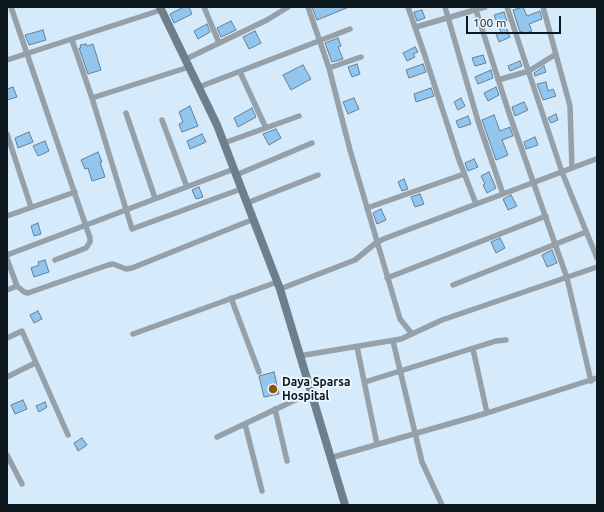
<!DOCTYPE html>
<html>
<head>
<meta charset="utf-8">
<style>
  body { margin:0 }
  #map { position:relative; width:604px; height:512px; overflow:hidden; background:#d5eafb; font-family:Ubuntu,sans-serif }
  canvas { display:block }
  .frame { position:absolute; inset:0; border:8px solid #0d171e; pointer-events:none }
  .scale { position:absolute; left:466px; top:16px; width:95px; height:18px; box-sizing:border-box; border:2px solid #0d171e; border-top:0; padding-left:5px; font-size:12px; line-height:14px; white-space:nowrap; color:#0d171e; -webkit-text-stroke:3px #ebf6fe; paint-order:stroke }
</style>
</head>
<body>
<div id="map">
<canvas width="604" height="512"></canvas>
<div class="frame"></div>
<div class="scale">100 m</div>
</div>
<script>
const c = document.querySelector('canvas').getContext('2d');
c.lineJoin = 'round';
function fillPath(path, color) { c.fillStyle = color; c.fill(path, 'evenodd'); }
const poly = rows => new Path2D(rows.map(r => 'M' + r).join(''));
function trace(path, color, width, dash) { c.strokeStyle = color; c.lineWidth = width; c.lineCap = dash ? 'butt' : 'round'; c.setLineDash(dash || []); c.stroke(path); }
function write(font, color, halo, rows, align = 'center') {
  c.font = font + ' Ubuntu,sans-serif'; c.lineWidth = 4; c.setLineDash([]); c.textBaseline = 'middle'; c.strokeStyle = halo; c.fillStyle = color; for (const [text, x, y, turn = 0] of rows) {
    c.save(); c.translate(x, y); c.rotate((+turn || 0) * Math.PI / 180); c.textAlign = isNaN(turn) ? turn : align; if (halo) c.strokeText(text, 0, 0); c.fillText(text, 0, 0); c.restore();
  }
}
const building = poly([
  [184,7,189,7,192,14,174,23,170,14,184,7],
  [312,7,349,7,317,20,312,7],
  [523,7,527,16,540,11,542,19,529,24,532,31,524,34,522,31,520,32,513,10,523,7],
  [422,10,425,18,417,21,414,12,422,10],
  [504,12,507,21,504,22,510,37,499,42,496,34,501,32,494,15,504,12],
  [231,21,236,30,221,37,217,28,231,21],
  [207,24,210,32,198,39,194,31,207,24],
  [43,30,46,40,29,45,25,35,43,30],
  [255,31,261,43,249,49,243,37,255,31],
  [338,38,341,46,338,47,343,59,332,62,325,43,338,38],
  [86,44,87,46,93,44,101,70,88,74,79,48,81,48,80,45,86,44],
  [415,47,418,52,413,54,415,57,407,61,403,53,415,47],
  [483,55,486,63,475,66,472,58,483,55],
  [520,61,522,66,510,71,508,66,520,61],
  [357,64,360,74,352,77,348,67,357,64],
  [423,64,426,72,409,78,406,70,423,64],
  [303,65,311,79,291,90,283,75,303,65],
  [544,66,546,72,535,76,534,73,544,66],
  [491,70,493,78,478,84,475,77,491,70],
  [546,82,548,91,553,89,556,96,543,100,537,84,546,82],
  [13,87,17,97,7,100,7,89,13,87],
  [496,87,499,95,488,101,484,93,496,87],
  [431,88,434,96,416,102,414,94,431,88],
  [354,98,359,109,348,114,343,102,354,98],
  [461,98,465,106,458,110,454,102,461,98],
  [524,102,528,110,515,116,512,107,524,102],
  [190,106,198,126,182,132,179,124,183,122,179,112,190,106],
  [252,108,256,117,238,127,234,118,252,108],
  [556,114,558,120,551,123,548,118,556,114],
  [494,115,500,131,510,127,513,136,502,140,508,155,496,160,482,120,494,115],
  [468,116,471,124,459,128,456,121,468,116],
  [276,129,281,138,269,145,263,134,276,129],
  [29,132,33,142,18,148,15,138,29,132],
  [202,134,206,142,190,149,187,141,202,134],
  [535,137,538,145,526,149,524,142,535,137],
  [45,141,49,151,38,156,33,146,45,141],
  [98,152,102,162,100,162,105,177,92,181,88,168,85,169,81,160,98,152],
  [474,159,478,167,468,171,465,163,474,159],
  [489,172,496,188,487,193,483,185,485,184,481,176,489,172],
  [404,179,408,189,402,191,398,182,404,179],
  [199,187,203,197,196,199,192,190,199,187],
  [420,194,424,204,415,207,411,197,420,194],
  [511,195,517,206,508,210,503,199,511,195],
  [381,209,386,220,377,224,373,213,381,209],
  [38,223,41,234,34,236,31,226,38,223],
  [500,238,505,248,496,253,491,242,500,238],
  [552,250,557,263,547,267,542,255,552,250],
  [45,260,49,272,34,277,31,268,39,265,38,262,45,260],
  [38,311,42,319,34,323,30,315,38,311],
  [274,372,279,394,264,397,259,376,274,372],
  [23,400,27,409,15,414,11,405,23,400],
  [45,402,47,407,39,412,36,406,45,402],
  [82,438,87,445,78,451,74,443,82,438]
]);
fillPath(building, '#93c6ef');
trace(building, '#677f92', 1);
trace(poly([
  [11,7,90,238,90,242,86,248,55,260],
  [204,7,219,43],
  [308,7,329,68,350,150,400,319,412,334],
  [408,7,424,53,459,160,476,204],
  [445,7,478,121,503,194],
  [475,7,509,113,567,278,591,381],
  [507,7,562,172,597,258],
  [543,7,570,106,572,168],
  [416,27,485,7],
  [72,40,92,98,132,229,241,189],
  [186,59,267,20,288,7],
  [7,60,161,10],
  [329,68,361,57],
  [240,72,266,128],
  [498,80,529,71,556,54],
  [199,87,350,29],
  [92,98,189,67],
  [126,113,155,198],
  [162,120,187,187],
  [7,134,31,207],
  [224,143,299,116],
  [236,175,312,143],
  [247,203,318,175],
  [367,208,464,174],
  [7,216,75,192],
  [7,255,234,169],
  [7,259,17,286,24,292,28,293,108,265,113,264,126,269,132,268,254,219],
  [387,278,546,216],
  [453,285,586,232],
  [280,289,355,260,377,242,386,238,596,159],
  [7,290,17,286],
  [231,298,259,372],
  [133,334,277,282],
  [7,338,22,331,68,435],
  [393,341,422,462,442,505],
  [357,347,377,444],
  [473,349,487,413],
  [299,356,401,339,442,320,597,267],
  [7,377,35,363],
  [365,382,496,341,506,340],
  [275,409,287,461],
  [245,424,262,491],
  [217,437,310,393],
  [7,455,22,484],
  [330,458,487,413,597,378]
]), '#95a0a9', 5.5);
trace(poly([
  [160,7,217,125,280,289,345,505]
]), '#6e7e8b', 8);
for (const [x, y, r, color] of [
  [273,389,5,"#8b5505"]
]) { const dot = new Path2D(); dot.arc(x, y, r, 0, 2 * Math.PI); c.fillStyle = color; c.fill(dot); trace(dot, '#ebf6fe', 1.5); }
write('bold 12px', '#0d171e', '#ebf6fe', [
  ["Daya Sparsa",282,382],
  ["Hospital",282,396]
], 'left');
</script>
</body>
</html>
